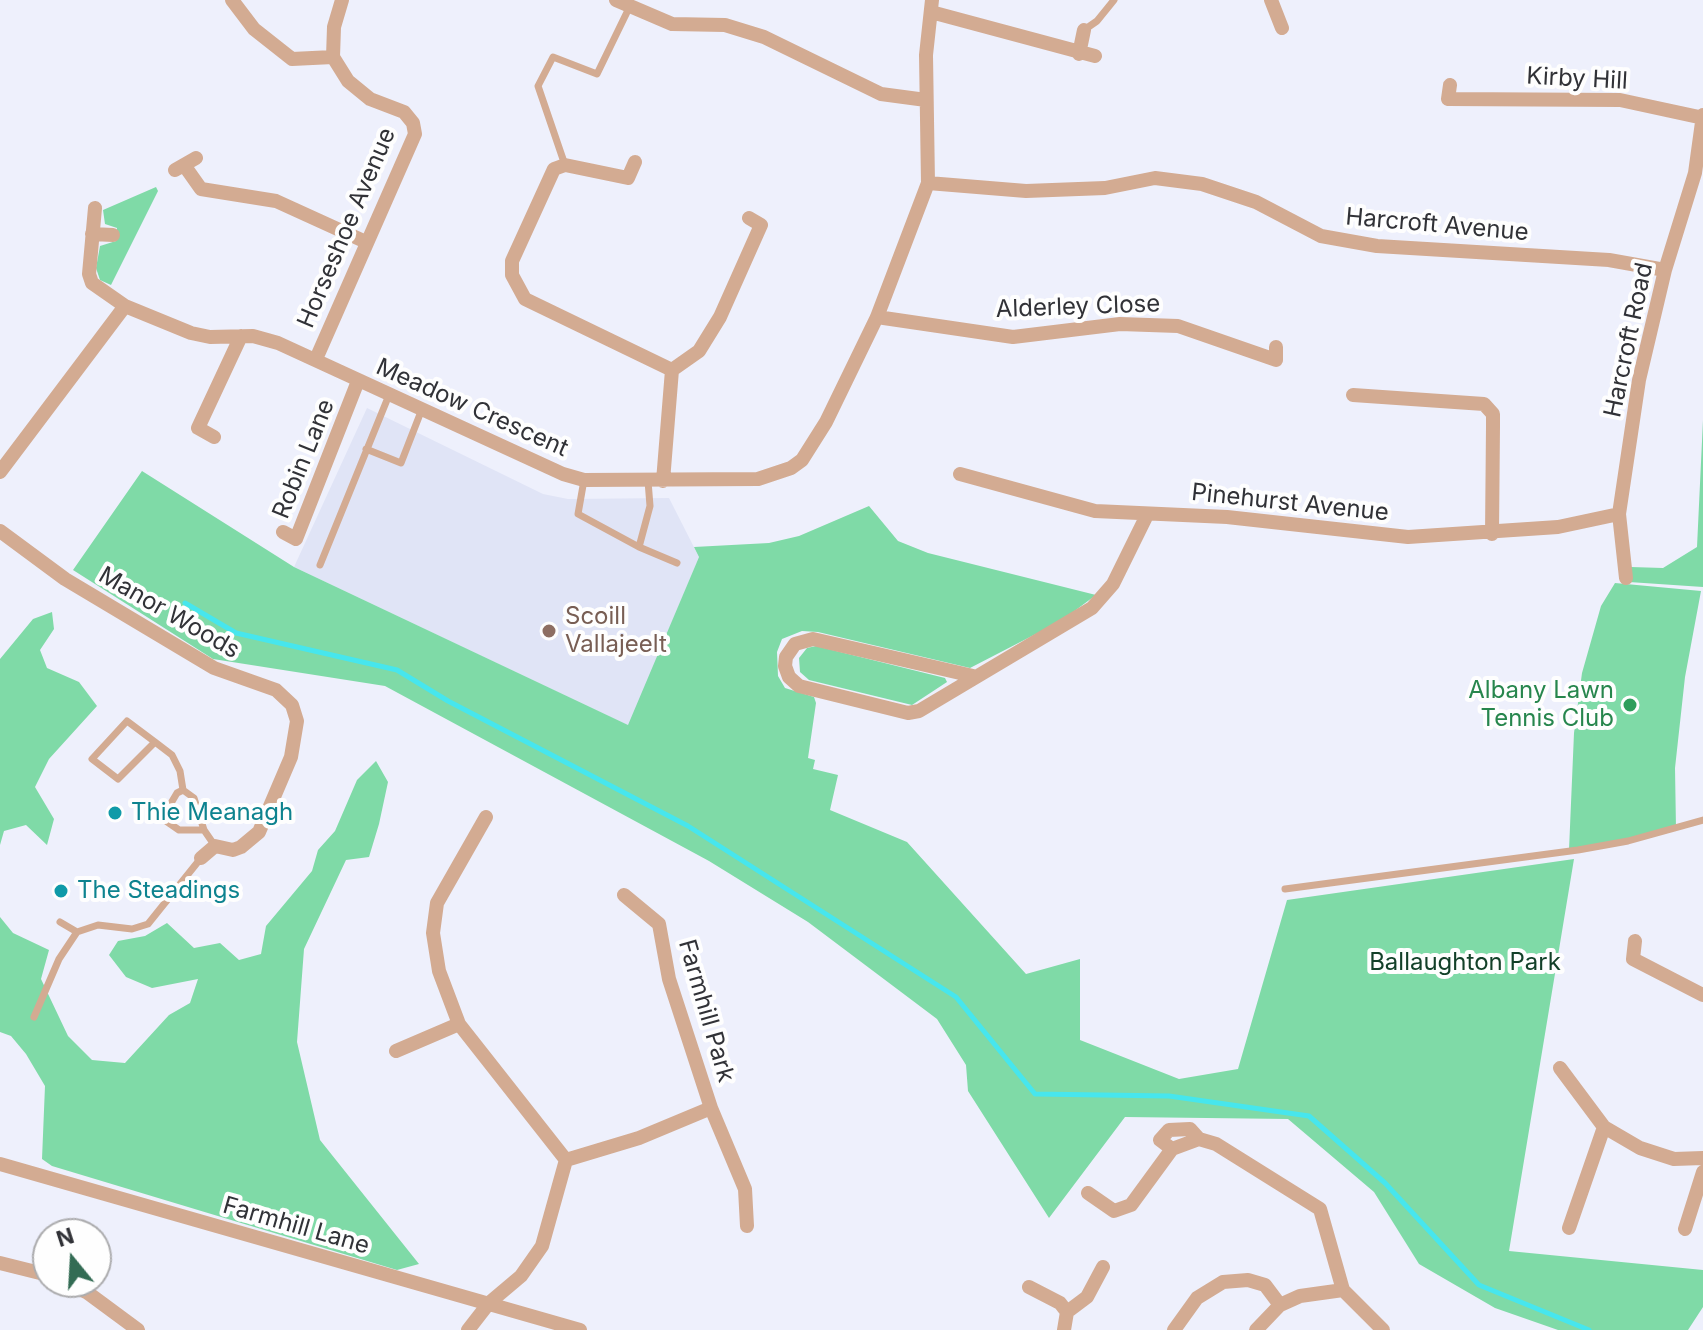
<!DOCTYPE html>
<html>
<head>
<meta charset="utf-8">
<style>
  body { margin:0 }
  #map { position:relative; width:1703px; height:1330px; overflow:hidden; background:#eef0fc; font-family:Inter,sans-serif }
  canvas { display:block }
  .north { position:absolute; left:32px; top:1218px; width:80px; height:80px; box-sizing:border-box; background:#fefefe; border:2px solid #acacae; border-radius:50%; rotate:342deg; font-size:22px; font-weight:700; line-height:32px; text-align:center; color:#313237 }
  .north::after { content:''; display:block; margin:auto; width:28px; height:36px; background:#336c54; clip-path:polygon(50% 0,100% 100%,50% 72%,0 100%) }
</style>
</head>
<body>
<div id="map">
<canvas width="1703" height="1330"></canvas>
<div class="north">N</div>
</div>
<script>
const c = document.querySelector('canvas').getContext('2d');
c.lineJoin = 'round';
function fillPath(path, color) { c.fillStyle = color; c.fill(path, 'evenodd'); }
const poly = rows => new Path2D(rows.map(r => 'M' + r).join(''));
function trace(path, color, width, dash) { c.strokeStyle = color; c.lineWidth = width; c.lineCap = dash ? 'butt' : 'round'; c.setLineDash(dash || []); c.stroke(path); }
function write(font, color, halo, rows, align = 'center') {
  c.font = font + ' Inter,sans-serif'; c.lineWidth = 8; c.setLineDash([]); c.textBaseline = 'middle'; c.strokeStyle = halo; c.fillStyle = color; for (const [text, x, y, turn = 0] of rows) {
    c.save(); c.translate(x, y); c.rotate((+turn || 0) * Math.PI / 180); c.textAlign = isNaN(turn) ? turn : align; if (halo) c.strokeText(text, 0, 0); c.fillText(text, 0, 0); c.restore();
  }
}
fillPath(poly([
  [367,408,543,494,568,499,669,498,699,557,629,726,294,567]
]), '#e0e4f6');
fillPath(poly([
  [156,187,158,191,111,285,100,280,96,268,100,246,116,241,117,228,105,224,103,210],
  [1703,420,1703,587,1629,582,1631,567,1663,568,1697,547],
  [142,471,294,567,628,725,699,557,694,547,769,543,799,536,869,506,898,541,928,553,1096,595,1061,621,970,668,818,632,802,631,782,639,777,652,778,676,785,688,814,697,816,703,808,758,815,760,813,769,838,775,830,810,907,842,1026,974,1080,959,1080,1040,1179,1079,1238,1069,1287,900,1574,859,1509,1251,1703,1270,1703,1307,1688,1330,1558,1330,1495,1308,1419,1264,1374,1192,1288,1119,1125,1117,1049,1218,968,1091,966,1065,937,1019,808,922,709,861,385,686,213,659,73,570],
  [1615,583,1701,591,1685,677,1675,768,1676,829,1569,850,1574,733,1582,673,1601,606],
  [52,612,54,629,40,650,47,668,79,682,97,706,49,759,35,787,54,819,47,845,26,825,4,831,0,845,0,659,33,619],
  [816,646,945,678,947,682,912,705,809,680,800,672,799,658,807,648],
  [376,761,388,782,379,824,369,857,346,860,304,949,297,1042,320,1140,419,1264,397,1270,52,1166,42,1159,45,1086,26,1054,11,1036,0,1032,0,917,13,933,49,950,41,979,68,1036,92,1060,125,1063,169,1015,190,1003,198,979,152,988,126,977,109,955,118,941,145,936,167,923,194,948,220,943,239,960,261,954,266,926,312,871,318,850,335,831,357,780]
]), '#7fdaa7');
trace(poly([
  [185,603,236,633,397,670,448,701,688,826,956,997,1035,1094,1169,1096,1309,1116,1385,1183,1479,1285,1589,1330]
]), '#47e6ed', 5);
trace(poly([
  [1084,30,1097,21,1114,0],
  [565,165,538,86,553,57,597,74,630,6],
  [366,449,401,463,422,409],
  [584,480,578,514,639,547,650,506,648,481],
  [639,547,677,563],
  [320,565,389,395],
  [155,742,127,721,92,759,118,779,155,742,172,755,180,771,183,790,194,798,204,830,215,846],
  [183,790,177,793,164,815,166,821,179,830,204,830],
  [1285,889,1578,850,1628,841,1703,820],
  [60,922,77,932],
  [34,1017,59,959,77,932,98,925,132,929,148,924,201,858]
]), '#d3ab92', 7);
trace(poly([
  [232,0,254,29,292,59,333,57],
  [616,0,672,24,725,25,764,37,881,94,926,100],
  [1271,0,1282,28],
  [931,12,1095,56],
  [1079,54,1084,30],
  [333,57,334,27,342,0],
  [1450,85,1448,99,1620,100,1703,118],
  [635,162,628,178,565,165,554,169,512,261,512,275,525,299,672,370,663,481],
  [184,165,201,189,276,201,366,242],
  [175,170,196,158],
  [928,183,1026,191,1105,188,1155,178,1202,184,1256,202,1321,236,1377,246,1609,260,1665,270],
  [95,208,89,274,92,283,125,306],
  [92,234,113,235],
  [877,317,1013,337,1120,324,1178,326,1276,360,1276,347],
  [316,359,415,134,413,123,404,112,370,99,348,81,333,57],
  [672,370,699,351,720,317,761,225,749,218],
  [1353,395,1484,404,1493,414,1493,426,1492,534],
  [214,437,198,428,241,336],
  [0,472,125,306,191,333,210,337,253,336,278,343,563,474,584,480,758,479,791,468,802,460,826,422,877,317,928,183,926,55,932,0],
  [960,474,1095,511,1227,517,1408,537,1558,527,1619,514],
  [0,531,65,579,214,668,276,690,292,705,297,721,291,757,259,832,241,847,233,850,215,846,201,858],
  [283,532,296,539,358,381],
  [1626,578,1619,514,1639,380,1665,270,1695,173,1703,115],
  [973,676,813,639,795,644,786,657,785,666,789,677,799,686,908,713,919,711,1092,608,1113,584,1147,515],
  [1635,941,1633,959,1703,995],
  [396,1051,459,1024],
  [1560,1068,1604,1127,1640,1148,1674,1159,1703,1158],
  [711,1108,745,1189,747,1226],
  [1172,1149,1160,1140,1169,1130,1190,1129,1199,1139],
  [566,1160,639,1138,711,1108,669,979,659,924,624,895],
  [0,1164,580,1330],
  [1088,1193,1114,1211,1131,1205,1172,1149,1199,1139,1216,1144,1320,1209,1343,1290],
  [1569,1228,1604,1127],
  [1685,1229,1703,1172],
  [0,1263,48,1275],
  [65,1282,88,1293,138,1330],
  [1029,1287,1060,1303,1067,1312,1064,1330],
  [1067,1312,1087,1297,1103,1267],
  [468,1330,489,1303,521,1276,542,1246,566,1160,459,1024,439,971,433,933,437,903,486,817],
  [1174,1330,1197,1298,1223,1282,1248,1280,1265,1285,1280,1305],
  [1256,1330,1280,1305,1300,1296,1343,1290,1383,1330]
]), '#d3ab92', 14);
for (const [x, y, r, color] of [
  [549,631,8,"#8d6e63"],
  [1630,705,8,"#2e9e5b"],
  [115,813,8,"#0f9aa8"],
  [61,891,8,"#0f9aa8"]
]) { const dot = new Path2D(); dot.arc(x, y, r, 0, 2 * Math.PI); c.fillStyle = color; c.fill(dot); trace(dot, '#fefefe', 3); }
write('24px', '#313237', '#fefefe', [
  ["Kirby Hill",1577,79,3],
  ["Harcroft Avenue",1437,225,5],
  ["Horseshoe Avenue",347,228,-67],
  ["Alderley Close",1078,307,-2],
  ["Harcroft Road",1629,340,-78],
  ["Meadow Crescent",472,408,24],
  ["Robin Lane",304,459,-68],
  ["Pinehurst Avenue",1290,503,6],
  ["Manor Woods",169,613,30],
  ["Farmhill Park",706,1011,74],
  ["Farmhill Lane",296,1226,16]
]);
write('24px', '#785e54', '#fefefe', [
  ["Scoill",565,617],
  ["Vallajeelt",565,645]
], 'left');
write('24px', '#27864d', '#fefefe', [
  ["Albany Lawn",1614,691],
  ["Tennis Club",1614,719]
], 'right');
write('24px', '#0d838f', '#fefefe', [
  ["Thie Meanagh",131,813],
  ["The Steadings",77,891]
], 'left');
write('24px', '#134029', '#fefefe', [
  ["Ballaughton Park",1465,963]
]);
</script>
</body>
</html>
